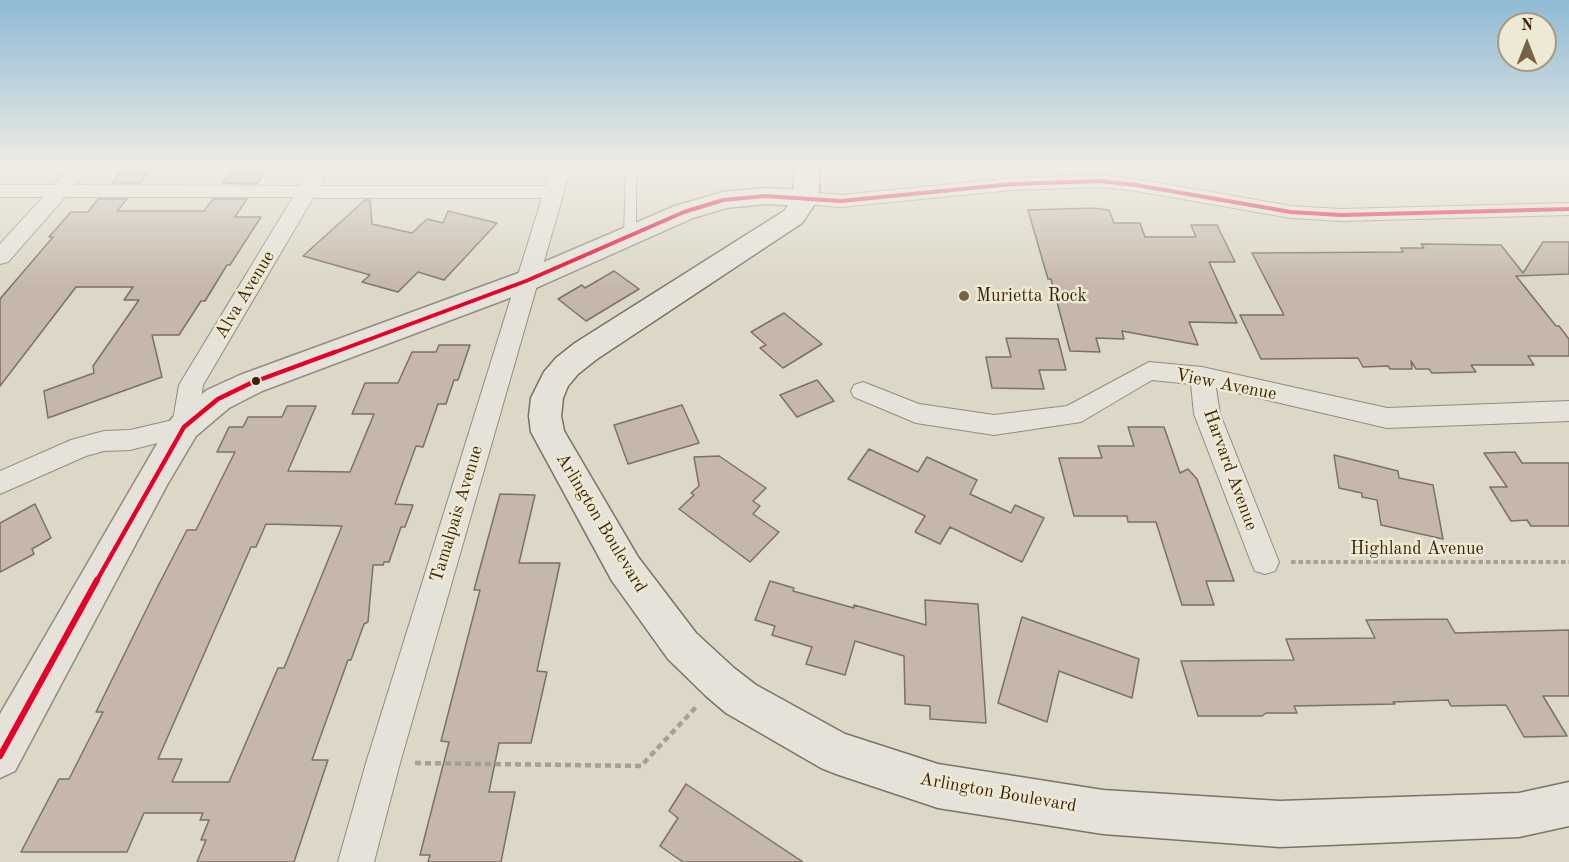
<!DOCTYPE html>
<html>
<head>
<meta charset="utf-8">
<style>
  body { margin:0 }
  #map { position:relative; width:1569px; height:862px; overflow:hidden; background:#dcd7c6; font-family:"Old Standard TT",serif }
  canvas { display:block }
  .north { position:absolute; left:1497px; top:12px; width:60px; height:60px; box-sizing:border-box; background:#eee9d4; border:2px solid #a79a80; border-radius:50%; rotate:0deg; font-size:16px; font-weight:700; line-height:24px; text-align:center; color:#3d2303 }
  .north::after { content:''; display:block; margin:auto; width:21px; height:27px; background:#756247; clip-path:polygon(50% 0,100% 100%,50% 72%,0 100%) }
</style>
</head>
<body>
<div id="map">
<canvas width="1569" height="862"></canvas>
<div class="north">N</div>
</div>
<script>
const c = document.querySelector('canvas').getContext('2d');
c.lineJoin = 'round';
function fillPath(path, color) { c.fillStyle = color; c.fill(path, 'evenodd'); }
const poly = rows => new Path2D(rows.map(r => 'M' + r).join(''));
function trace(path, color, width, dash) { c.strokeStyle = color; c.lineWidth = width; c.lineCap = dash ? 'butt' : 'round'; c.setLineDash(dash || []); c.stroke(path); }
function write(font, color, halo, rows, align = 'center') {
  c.font = font + ' "Old Standard TT",serif'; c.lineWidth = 5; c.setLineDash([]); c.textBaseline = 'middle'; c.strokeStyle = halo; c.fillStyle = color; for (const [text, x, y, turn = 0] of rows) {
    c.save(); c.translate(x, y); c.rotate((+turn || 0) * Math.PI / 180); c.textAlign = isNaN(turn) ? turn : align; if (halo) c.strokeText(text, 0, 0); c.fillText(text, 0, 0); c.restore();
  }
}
const building = poly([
  [124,167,152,167,140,183,112,183,124,167],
  [234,167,267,167,257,184,223,183,234,167],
  [98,199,127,199,117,211,204,211,213,199,247,199,235,217,261,217,230,265,227,265,205,301,201,301,179,335,152,335,162,377,48,418,44,391,94,373,93,366,139,300,124,300,133,287,76,287,0,386,0,299,53,237,49,237,71,212,88,212,98,199],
  [365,200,370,200,372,224,412,233,427,219,443,223,448,211,497,223,444,280,418,272,398,292,362,282,370,275,303,256,365,200],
  [1092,208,1109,210,1114,223,1140,223,1145,237,1196,237,1191,225,1217,225,1235,262,1209,262,1237,323,1189,322,1198,345,1122,331,1124,339,1096,338,1100,352,1070,351,1051,279,1048,279,1028,210,1092,208],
  [1543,242,1569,242,1569,274,1516,276,1556,326,1559,326,1569,339,1569,356,1528,356,1534,365,1471,365,1476,372,1432,373,1429,369,1416,369,1411,361,1412,369,1390,369,1388,366,1363,367,1358,358,1261,359,1240,315,1284,315,1252,253,1403,252,1401,248,1424,248,1421,244,1501,245,1523,273,1543,242],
  [614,271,639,289,586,321,558,299,582,285,585,288,614,271],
  [784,313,822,344,783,368,760,348,766,345,751,332,784,313],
  [1006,338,1058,339,1066,370,1039,370,1044,389,992,388,986,357,1011,357,1006,338],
  [439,345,470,345,458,380,454,380,446,404,438,404,423,447,416,446,395,504,413,505,405,527,401,527,389,562,384,562,383,565,373,565,368,622,364,624,351,660,348,660,312,760,328,760,294,862,197,862,206,840,201,840,209,820,200,820,203,813,144,813,127,852,21,852,59,779,69,779,103,712,96,712,158,586,187,530,196,530,235,452,217,452,229,427,243,427,248,417,282,417,287,406,316,406,288,471,350,472,374,414,352,414,365,383,398,383,412,352,436,352,439,345],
  [266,524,342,526,284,668,278,668,229,782,172,782,182,759,158,759,251,547,256,547,266,524],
  [817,380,834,401,797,417,780,395,817,380],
  [682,405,699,443,628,464,614,425,682,405],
  [1128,427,1164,427,1180,473,1188,469,1197,479,1234,581,1206,581,1214,605,1182,605,1156,522,1128,522,1127,516,1074,516,1059,458,1102,458,1098,446,1134,446,1128,427],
  [869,449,918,472,927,457,977,480,970,494,1011,513,1015,505,1044,518,1022,562,950,527,940,544,915,532,925,516,848,479,869,449],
  [1515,452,1522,463,1569,463,1569,526,1531,526,1527,520,1511,521,1490,487,1507,487,1484,453,1515,452],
  [1334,455,1398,471,1399,478,1433,485,1443,539,1381,525,1377,500,1362,497,1362,493,1339,488,1334,455],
  [719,456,766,488,753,501,760,506,753,514,779,532,750,562,679,509,694,495,691,493,699,486,694,457,719,456],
  [500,494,535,495,519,563,560,563,537,671,547,672,531,743,499,743,489,792,515,792,501,862,428,862,430,855,420,855,449,742,441,741,480,590,474,590,500,494],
  [35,504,51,538,32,549,34,554,0,572,0,523,35,504],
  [770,581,794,588,793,591,854,608,854,605,926,625,925,600,978,604,986,723,930,719,930,706,905,704,904,656,855,641,845,675,806,664,812,647,772,635,775,626,755,620,770,581],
  [1022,617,1139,659,1132,698,1059,671,1047,722,998,703,1022,617],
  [1447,619,1455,633,1569,630,1569,696,1543,696,1567,736,1524,737,1506,705,1451,706,1448,700,1393,702,1395,704,1294,706,1297,713,1266,713,1262,716,1198,716,1181,661,1294,660,1286,639,1375,638,1366,620,1447,619],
  [686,784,803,862,683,862,660,846,678,818,669,811,686,784]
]);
fillPath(building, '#c5b7a9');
trace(building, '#7a7365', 1.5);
const service = poly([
  [631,168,636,171,636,236,630,240,624,236,626,171,631,168]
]);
const minor = poly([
  [70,167,90,167,75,185,300,186,311,167,330,167,320,186,545,186,551,167,571,167,400,763,374,862,338,862,366,763,542,198,313,198,203,385,197,427,193,434,130,450,104,451,86,456,0,494,0,471,71,440,104,431,130,430,173,420,179,385,293,197,65,197,8,262,0,264,0,244,43,197,0,197,0,185,54,185,70,167],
  [1099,175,1136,179,1291,206,1341,209,1569,203,1569,215,1341,221,1291,218,1136,191,1099,187,1012,190,841,207,806,204,799,202,796,198,799,194,806,192,841,195,1012,178,1099,175],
  [1149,362,1202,367,1387,408,1569,401,1569,421,1387,428,1216,388,1220,414,1279,562,1275,571,1265,574,1255,571,1251,562,1194,414,1191,384,1152,380,1081,422,994,435,916,423,854,397,851,391,854,385,863,382,919,404,994,415,1067,406,1149,362]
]);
const tertiary = poly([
  [765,188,806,190,815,192,819,198,815,204,806,206,765,204,726,208,693,218,536,288,262,391,229,408,196,436,167,485,15,771,0,778,0,714,172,418,207,390,240,375,516,274,675,206,723,192,765,188]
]);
const secondary = poly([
  [795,167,819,167,819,198,802,223,597,359,578,374,568,386,563,398,561,416,564,431,638,557,696,633,734,668,756,685,845,734,938,764,1103,790,1280,801,1519,793,1569,782,1569,826,1519,837,1280,847,1103,834,938,808,836,774,821,768,726,713,706,696,668,659,612,581,531,432,529,416,531,398,544,372,556,358,575,343,784,211,793,198,795,167]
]);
trace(service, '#928c7e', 2);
trace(minor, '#928c7e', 2);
trace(tertiary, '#928c7e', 3);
trace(secondary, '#7a7365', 3);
trace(poly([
  [1291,562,1569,562]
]), '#a4a096', 4, [4.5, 3]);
trace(poly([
  [415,763,641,766,697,706]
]), '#a4a096', 4.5, [6, 4]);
fillPath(service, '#e4e2d9');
fillPath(minor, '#e4e2d9');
fillPath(tertiary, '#e4e2d9');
fillPath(secondary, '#e4e2d9');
trace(poly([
  [330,354,526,281,684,212,723,200,765,196,841,201,1012,184,1099,181,1136,185,1291,212,1341,215,1569,209]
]), '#e4002b', 4);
trace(poly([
  [96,582,184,427,218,399,251,383,335,352]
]), '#e4002b', 4.5);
trace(poly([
  [0,756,97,580]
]), '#e4002b', 6);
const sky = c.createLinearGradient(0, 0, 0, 288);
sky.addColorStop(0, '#8fbad5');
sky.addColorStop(0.58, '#efede5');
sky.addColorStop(1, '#efede500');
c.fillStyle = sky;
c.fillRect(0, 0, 1569, 288);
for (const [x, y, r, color] of [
  [964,296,6,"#756247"],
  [256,381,5,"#3d2303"]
]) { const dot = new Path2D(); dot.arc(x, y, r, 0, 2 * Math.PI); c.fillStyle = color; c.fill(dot); trace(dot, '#eee9d4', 2); }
write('18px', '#3d2303', '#eee9d4', [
  ["Alva Avenue",245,295,-59],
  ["View Avenue",1226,385,11],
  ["Harvard Avenue",1230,470,70],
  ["Tamalpais Avenue",457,514,-73],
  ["Arlington Boulevard",601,523,59],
  ["Highland Avenue",1417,549],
  ["Arlington Boulevard",998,793,10]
]);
write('18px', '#3d2303', '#eee9d4', [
  ["Murietta Rock",976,296]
], 'left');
</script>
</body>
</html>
